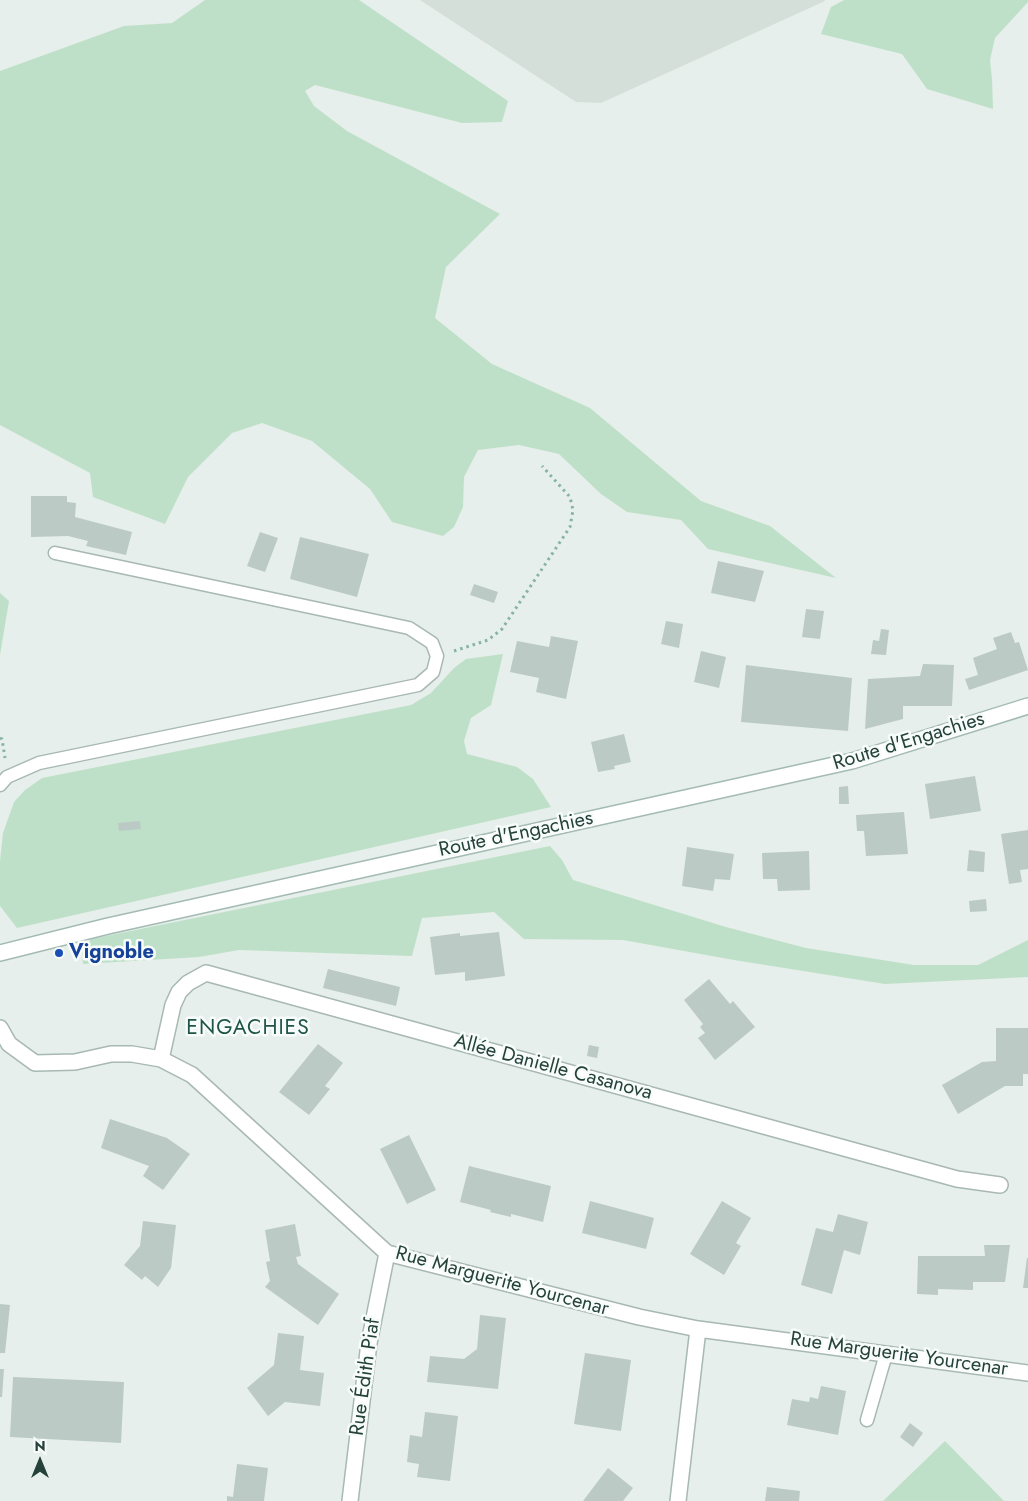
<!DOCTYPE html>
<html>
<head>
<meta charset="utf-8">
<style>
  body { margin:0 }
  #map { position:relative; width:1028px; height:1501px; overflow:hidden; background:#e6efeb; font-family:Jost,sans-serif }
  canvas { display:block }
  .north { position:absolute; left:15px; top:1436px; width:50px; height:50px; -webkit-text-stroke:4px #f7fbf9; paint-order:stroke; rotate:0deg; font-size:14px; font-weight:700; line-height:20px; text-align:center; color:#24423a }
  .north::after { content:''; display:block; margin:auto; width:18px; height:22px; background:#24423a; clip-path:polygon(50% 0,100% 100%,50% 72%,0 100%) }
</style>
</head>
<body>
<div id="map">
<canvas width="1028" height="1501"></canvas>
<div class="north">N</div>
</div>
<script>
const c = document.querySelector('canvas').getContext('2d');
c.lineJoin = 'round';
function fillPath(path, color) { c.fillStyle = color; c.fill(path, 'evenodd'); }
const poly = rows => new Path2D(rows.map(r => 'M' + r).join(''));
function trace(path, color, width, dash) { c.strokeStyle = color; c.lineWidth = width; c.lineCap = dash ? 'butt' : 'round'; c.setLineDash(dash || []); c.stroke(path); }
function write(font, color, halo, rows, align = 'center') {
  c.font = font + ' Jost,sans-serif'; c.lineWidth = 5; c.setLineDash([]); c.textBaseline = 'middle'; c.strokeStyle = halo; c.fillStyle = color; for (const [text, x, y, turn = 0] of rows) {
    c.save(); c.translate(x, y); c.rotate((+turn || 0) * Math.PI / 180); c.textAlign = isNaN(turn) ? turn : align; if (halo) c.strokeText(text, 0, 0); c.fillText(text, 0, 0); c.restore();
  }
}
fillPath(poly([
  [420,0,824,0,825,1,601,103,576,102]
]), '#d4dfda');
fillPath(poly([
  [205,0,359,0,508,101,502,122,462,123,315,85,305,91,314,106,347,131,500,214,446,267,435,318,492,364,590,408,701,501,770,526,836,578,708,549,681,520,627,512,601,494,559,454,519,445,478,450,464,477,463,507,454,527,443,536,392,522,370,489,312,441,262,423,232,433,188,477,165,524,93,497,90,473,0,425,0,71,124,26,172,23],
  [844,0,1028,0,1028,2,995,38,990,60,992,79,993,109,927,89,902,54,821,34,831,7],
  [0,593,9,601,0,655],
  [503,654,491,705,471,718,464,741,467,754,517,767,533,779,551,807,17,928,0,906,0,861,3,833,14,802,25,790,42,778,411,705,431,693,454,668,466,659],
  [550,846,562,860,573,880,726,927,806,948,914,965,978,965,1028,940,1028,977,885,984,734,960,623,940,524,939,494,912,422,918,412,956,239,950,199,957,83,964,82,952,91,939],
  [945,1441,1004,1501,883,1501]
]), '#bfe0c8');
fillPath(poly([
  [31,496,67,496,67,502,76,503,75,517,132,532,126,555,86,546,88,541,68,536,31,537],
  [260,532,278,538,265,572,247,566],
  [300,537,369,554,357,597,290,579],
  [718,561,764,571,755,602,711,593],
  [474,584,498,592,494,603,470,595],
  [806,609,824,611,820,639,802,637],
  [666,621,683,624,679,648,661,644],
  [881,629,889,630,886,655,871,654,873,640,879,641],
  [1011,632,1015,643,1019,642,1028,670,969,690,965,679,978,675,973,658,997,649,993,638],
  [551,636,578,641,566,699,536,692,539,678,510,672,517,641,549,647],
  [701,651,726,657,719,688,694,682],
  [923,664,954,665,952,706,903,706,903,719,865,729,868,679,920,676],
  [746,665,852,678,848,731,741,722],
  [624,734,631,762,614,766,615,769,598,772,591,742],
  [975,776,981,811,930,819,925,784],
  [848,786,849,804,839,804,839,787],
  [904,812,908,854,866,856,864,831,857,831,856,815],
  [140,821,141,829,119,831,118,823],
  [1028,830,1028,869,1020,870,1022,882,1009,884,1001,834],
  [687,847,734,854,730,880,715,879,713,891,682,886],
  [969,850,985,852,984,872,967,871],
  [809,851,810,890,778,891,777,879,763,879,762,853],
  [986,899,987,911,970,912,969,901],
  [499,932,505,976,465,981,465,972,435,975,430,937,460,933,460,936],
  [328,969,400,987,396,1006,323,988],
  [709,979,730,1004,733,1001,755,1027,715,1060,698,1038,705,1033,700,1027,703,1024,684,1000],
  [996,1028,1028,1028,1028,1074,1023,1074,1023,1086,1005,1086,958,1114,942,1085,982,1062,996,1061],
  [318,1044,343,1063,325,1086,330,1089,309,1115,279,1092],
  [589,1045,599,1047,597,1058,587,1056],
  [110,1119,167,1138,190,1154,163,1190,143,1176,149,1166,101,1148],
  [409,1135,436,1190,407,1204,380,1149],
  [469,1166,551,1186,543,1222,511,1214,511,1217,490,1212,491,1210,460,1202],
  [590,1201,654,1218,646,1249,582,1233],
  [722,1201,751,1218,736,1243,741,1246,724,1275,690,1254],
  [838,1214,868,1222,860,1255,844,1250,832,1294,801,1285,816,1228,833,1232],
  [143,1221,176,1225,171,1268,158,1287,145,1276,142,1280,124,1265,140,1246],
  [295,1224,301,1256,296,1257,298,1264,339,1294,318,1325,265,1287,270,1281,266,1262,270,1261,265,1230],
  [984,1245,1010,1245,1005,1282,973,1282,973,1290,938,1289,938,1295,917,1294,918,1256,985,1256],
  [1027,1258,1028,1258,1028,1288,1023,1288],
  [0,1304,10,1305,5,1353,0,1353],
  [480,1315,506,1318,498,1389,427,1382,430,1356,464,1359,477,1349],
  [278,1333,304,1336,300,1370,324,1373,320,1406,285,1402,268,1416,247,1388,274,1365],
  [585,1353,631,1360,621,1431,574,1424],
  [0,1369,4,1369,2,1397,0,1397],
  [13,1377,124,1382,121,1443,10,1437],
  [821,1386,846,1391,838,1435,787,1425,792,1399,809,1402,810,1397,818,1399],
  [425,1412,458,1416,450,1481,417,1477,419,1464,407,1462,410,1435,422,1437],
  [910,1423,923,1433,913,1447,900,1437],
  [237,1464,268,1468,264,1501,227,1501,227,1496,233,1497],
  [608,1468,633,1488,623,1501,583,1501],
  [767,1487,800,1491,799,1501,765,1501]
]), '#bbcac4');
const lane = poly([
  [0,785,7,777,39,763,418,685,433,672,437,656,432,643,409,628,55,553],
  [867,1420,886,1354]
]);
const street = poly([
  [0,1028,9,1044,35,1063,75,1062,111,1054,132,1054,161,1059,192,1075,387,1253,639,1317,698,1329,1028,1373],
  [161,1059,173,1005,179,992,188,983,206,973,957,1179,1000,1185],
  [350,1501,369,1343,387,1253],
  [678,1501,698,1329]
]);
const secondary = poly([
  [0,953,108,926,852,761,1028,706]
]);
trace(lane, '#a8b8b2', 15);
trace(street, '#a8b8b2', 18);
trace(secondary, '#a4bbb3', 18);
trace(poly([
  [454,651,488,640,502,629,570,527,573,510,570,497,542,466],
  [0,738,2,739,5,758]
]), '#86b3a5', 3, [2.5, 4]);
trace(lane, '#fff', 12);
trace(street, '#fff', 15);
trace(secondary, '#fff', 15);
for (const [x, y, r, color] of [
  [59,953,5,"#1a4fb4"]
]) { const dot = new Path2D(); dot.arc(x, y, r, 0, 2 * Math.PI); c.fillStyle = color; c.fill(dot); trace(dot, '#f7fbf9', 2); }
write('20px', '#24423a', '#f7fbf9', [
  ["Route d'Engachies",909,742,-17],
  ["Route d'Engachies",516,835,-12],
  ["Allée Danielle Casanova",553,1068,15],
  ["Rue Marguerite Yourcenar",502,1282,15],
  ["Rue Marguerite Yourcenar",899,1355,8],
  ["Rue Édith Piaf",366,1377,-82]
]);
write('bold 20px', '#164399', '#f7fbf9', [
  ["Vignoble",69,953]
], 'left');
c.letterSpacing = '1px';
write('21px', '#1f5548', '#f7fbf9', [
  ["ENGACHIES",248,1029]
]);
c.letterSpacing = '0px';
</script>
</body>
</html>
